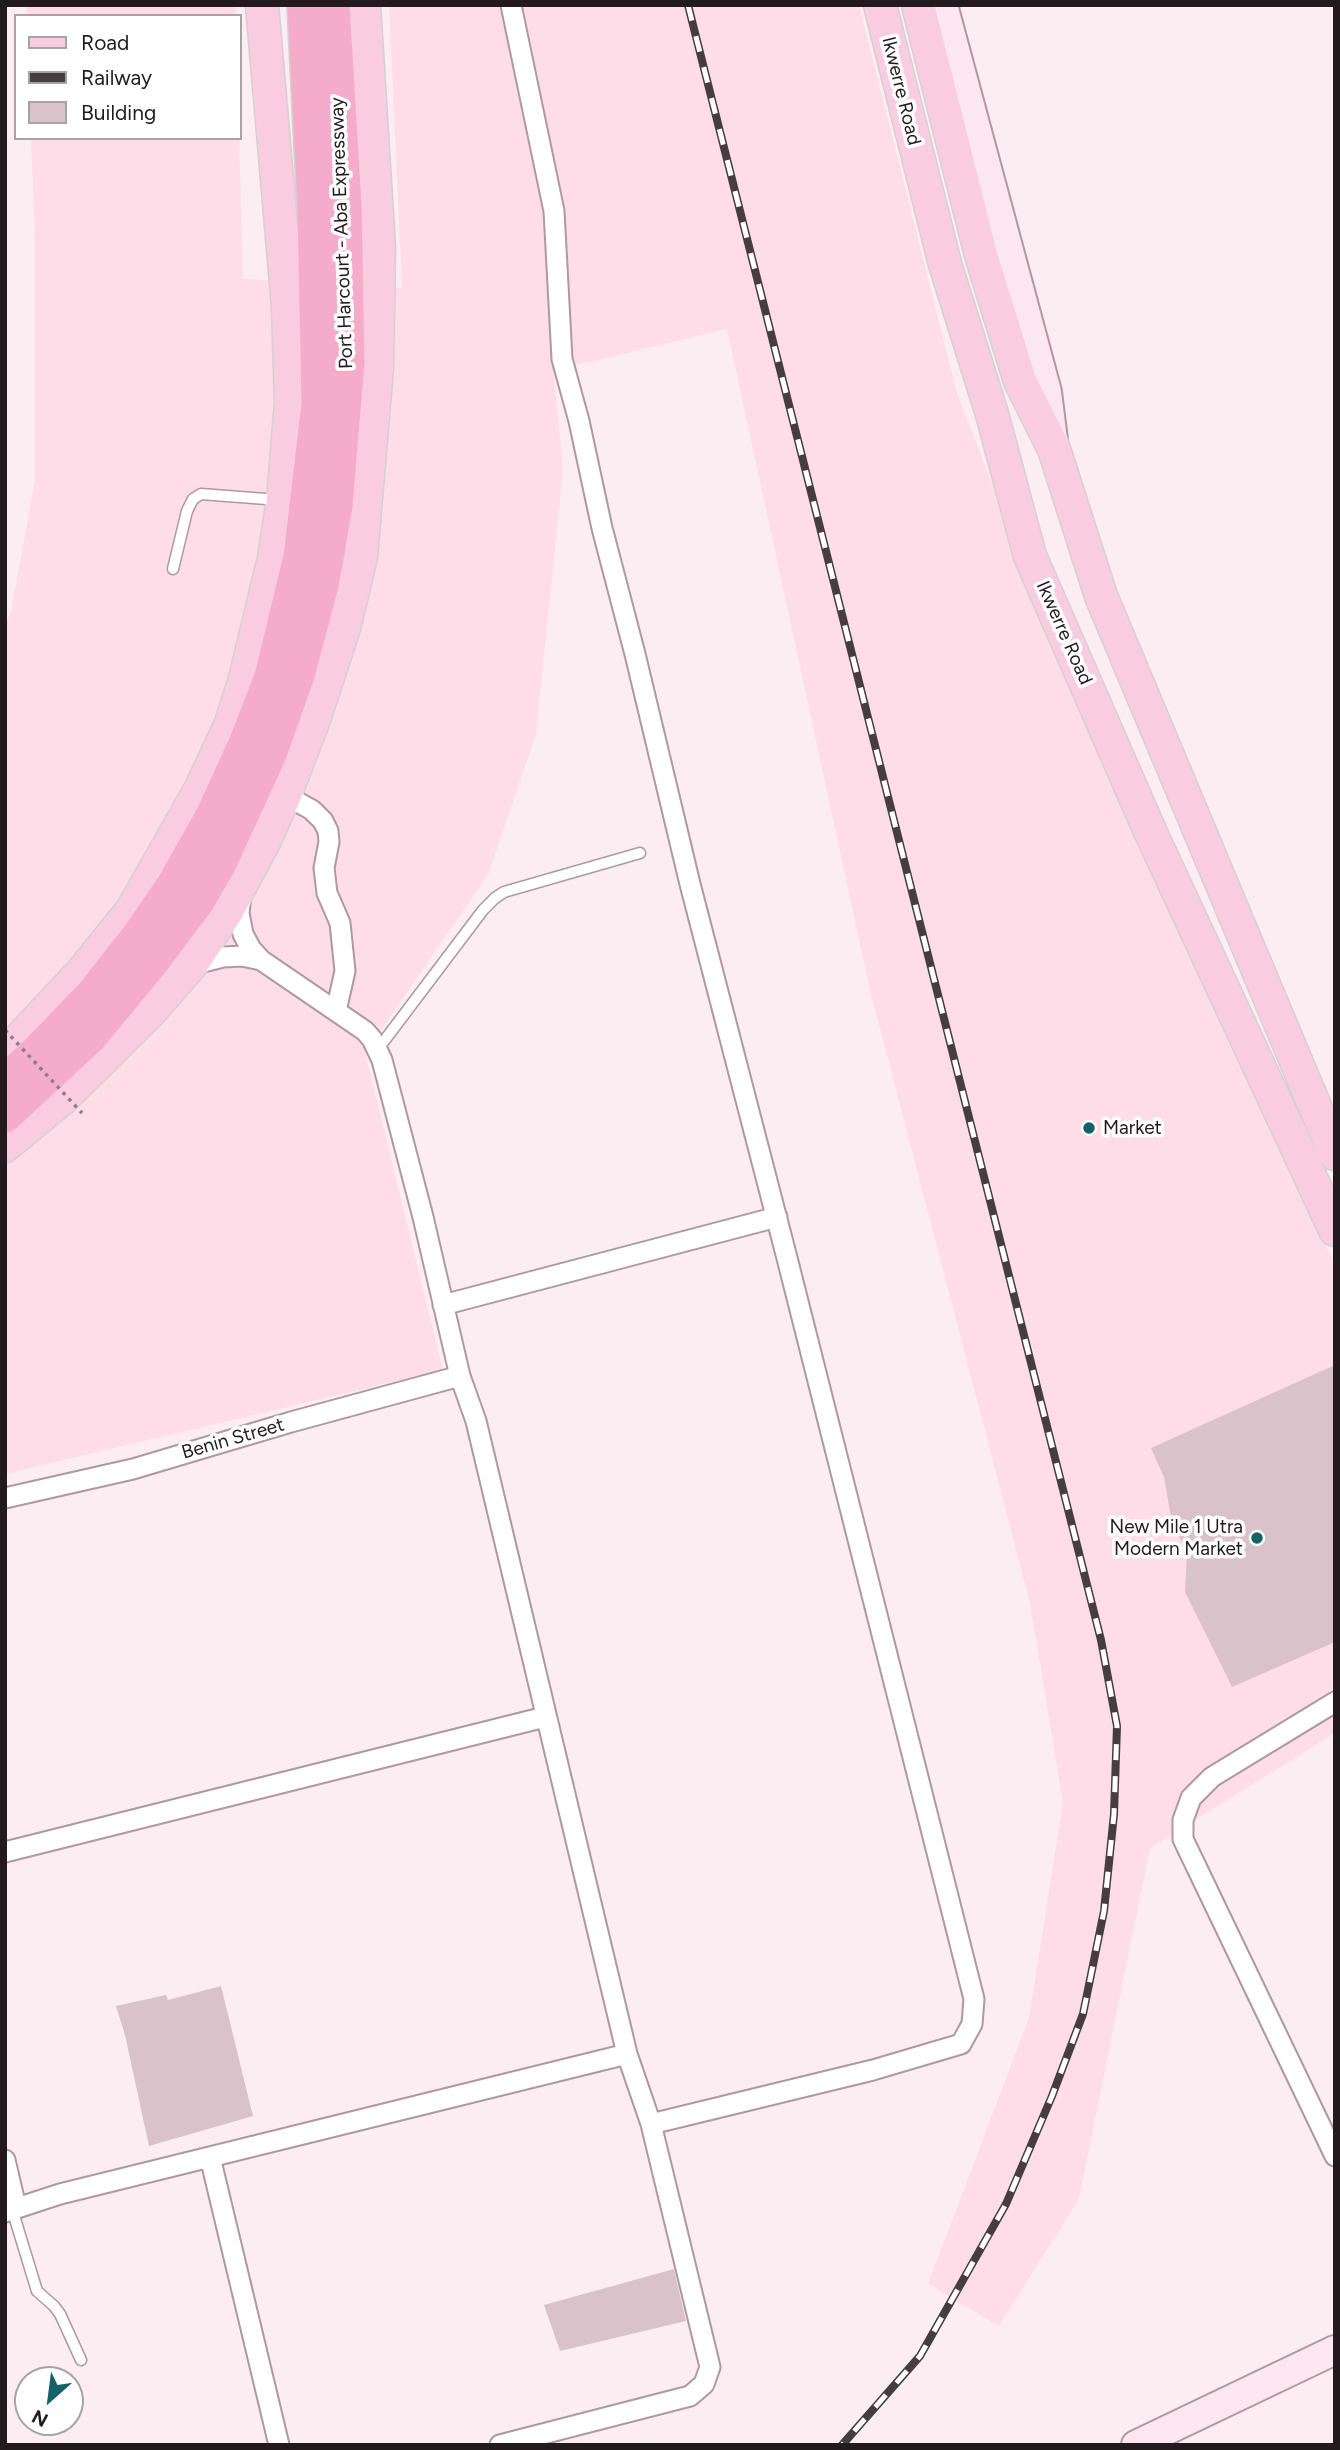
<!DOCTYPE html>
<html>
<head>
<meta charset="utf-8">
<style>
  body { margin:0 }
  #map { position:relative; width:1340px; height:2450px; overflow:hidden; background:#fcedf2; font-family:Figtree,sans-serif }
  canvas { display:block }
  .frame { position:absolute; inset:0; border:7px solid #221a1d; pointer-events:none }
  .legend { position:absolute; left:14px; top:14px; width:228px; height:126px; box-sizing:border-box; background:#fff; border:2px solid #a7a3a5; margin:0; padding:9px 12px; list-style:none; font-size:21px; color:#221a1d }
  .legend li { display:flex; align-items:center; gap:14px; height:35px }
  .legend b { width:35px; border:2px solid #a7a3a5 }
  .north { position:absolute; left:14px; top:2366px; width:70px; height:70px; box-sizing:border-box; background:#fff; border:2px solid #a7a3a5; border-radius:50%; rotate:208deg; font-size:19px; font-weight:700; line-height:28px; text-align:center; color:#221a1d }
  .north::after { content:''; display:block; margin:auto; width:24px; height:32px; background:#136268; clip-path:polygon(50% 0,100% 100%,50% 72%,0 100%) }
</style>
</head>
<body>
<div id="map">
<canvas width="1340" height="2450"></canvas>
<div class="frame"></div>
<ul class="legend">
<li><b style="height:9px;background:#f9cddf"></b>Road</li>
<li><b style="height:9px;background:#463d40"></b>Railway</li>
<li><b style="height:19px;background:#dac2cb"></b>Building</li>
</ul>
<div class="north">N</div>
</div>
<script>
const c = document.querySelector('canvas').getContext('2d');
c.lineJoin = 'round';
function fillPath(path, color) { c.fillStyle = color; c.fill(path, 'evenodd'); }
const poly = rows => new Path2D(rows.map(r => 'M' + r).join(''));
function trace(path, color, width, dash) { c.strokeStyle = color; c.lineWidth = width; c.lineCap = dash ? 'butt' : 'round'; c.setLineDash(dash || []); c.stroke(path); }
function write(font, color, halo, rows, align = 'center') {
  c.font = font + ' Figtree,sans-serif'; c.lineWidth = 7; c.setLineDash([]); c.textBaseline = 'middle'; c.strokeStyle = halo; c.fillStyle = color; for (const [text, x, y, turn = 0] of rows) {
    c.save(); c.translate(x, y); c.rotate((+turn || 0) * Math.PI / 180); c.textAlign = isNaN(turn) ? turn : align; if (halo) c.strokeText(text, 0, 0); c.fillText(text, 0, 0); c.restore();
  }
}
fillPath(poly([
  [26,5,236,5,236,16,27,16],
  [389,5,859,5,957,393,1055,647,1335,1266,1335,1733,1150,1848,1079,2199,999,2326,928,2284,1029,2018,1063,1803,1030,1603,870,990,727,329,585,363,553,365,563,470,536,734,488,875,365,1053,443,1370,5,1474,5,625,11,612,35,480,35,243,31,138,239,138,243,279,402,288]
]), '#fedde9');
fillPath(poly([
  [1335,1365,1335,1642,1232,1687,1185,1592,1187,1552,1172,1523,1164,1477,1151,1448],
  [221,1986,253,2116,149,2146,125,2035,116,2006,166,1995,168,2000],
  [674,2269,686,2321,560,2351,544,2305]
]), '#dac2cb');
const lane = poly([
  [173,569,187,511,193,499,201,494,279,500],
  [378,1049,483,910,495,898,504,892,640,853],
  [12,2209,37,2291,54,2306,60,2314,81,2360]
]);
const street = poly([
  [511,5,554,211,562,359,579,421,602,528,635,654,690,884,787,1258,974,1999,972,2024,961,2044,873,2070,651,2124],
  [285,795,312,810,323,821,328,831,329,842,324,868,327,893,340,923,345,971,336,1011],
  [241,895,239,913,243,934,251,949,261,960,365,1031,372,1039,382,1060,423,1217,460,1376,476,1421,627,2054,651,2124,710,2367,704,2384,690,2396,500,2445],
  [191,965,223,957,242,956,261,960],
  [443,1305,777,1217],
  [5,1498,133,1469,291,1422,460,1376],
  [1335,1702,1212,1777,1191,1798,1183,1820,1183,1839,1335,2156],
  [5,1852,545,1717],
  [210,2157,279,2445],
  [5,2160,16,2207],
  [5,2212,60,2194,627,2054]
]);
const secondary = poly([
  [943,5,1047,392,1053,440],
  [1136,2445,1335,2350]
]);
const primary = poly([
  [880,5,945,264,992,414,1030,556,1150,831,1335,1230],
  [918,5,981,255,1020,381,1054,449,1101,596,1335,1154],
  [5,1051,22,1036,82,972,132,910,201,788,230,726,245,679,274,558,283,500,291,402,288,307,262,5],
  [5,1146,63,1098,151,1011,191,965,227,911,264,842,285,795,313,722,344,628,361,557,377,368,379,248,364,5]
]);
const highway = poly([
  [5,1082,37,1053,92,996,140,935,173,887,213,816,246,744,272,677,301,557,319,404,315,206,305,5],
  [5,1115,89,1037,151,962,197,901,219,863,269,754,297,675,321,585,335,505,347,362,344,205,332,5]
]);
trace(lane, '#af98a0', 13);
trace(street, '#af98a0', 23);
trace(secondary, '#af98a0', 32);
trace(primary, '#d3d1d2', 35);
trace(highway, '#d3d1d2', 38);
trace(lane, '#fff', 10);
trace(street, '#fff', 19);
trace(secondary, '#fce6ef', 28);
trace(primary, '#f9cddf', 32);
trace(highway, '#f5abca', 35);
const rail = poly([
  [688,5,1101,1640,1117,1726,1114,1814,1104,1911,1083,2014,1052,2096,1006,2204,920,2356,842,2445]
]);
trace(rail, '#463d40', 8);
trace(rail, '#fff', 5, [16]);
trace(poly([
  [5,1030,82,1113]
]), '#8d8185', 3.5, [3.5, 5]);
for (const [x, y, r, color] of [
  [1089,1128,7,"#136268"],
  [1257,1538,7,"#136268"]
]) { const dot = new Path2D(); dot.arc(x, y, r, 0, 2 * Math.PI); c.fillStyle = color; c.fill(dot); trace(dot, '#fff', 2.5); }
write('19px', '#221a1d', '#fff', [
  ["Ikwerre Road",901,91,76],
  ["Port Harcourt - Aba Expressway",342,233,-92],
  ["Ikwerre Road",1064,633,66],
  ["Benin Street",233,1439,-16]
]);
write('19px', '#221a1d', '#fff', [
  ["Market",1103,1128],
  ["New Mile 1 Utra",1243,1527,"right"],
  ["Modern Market",1243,1549,"right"]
], 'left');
</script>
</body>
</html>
